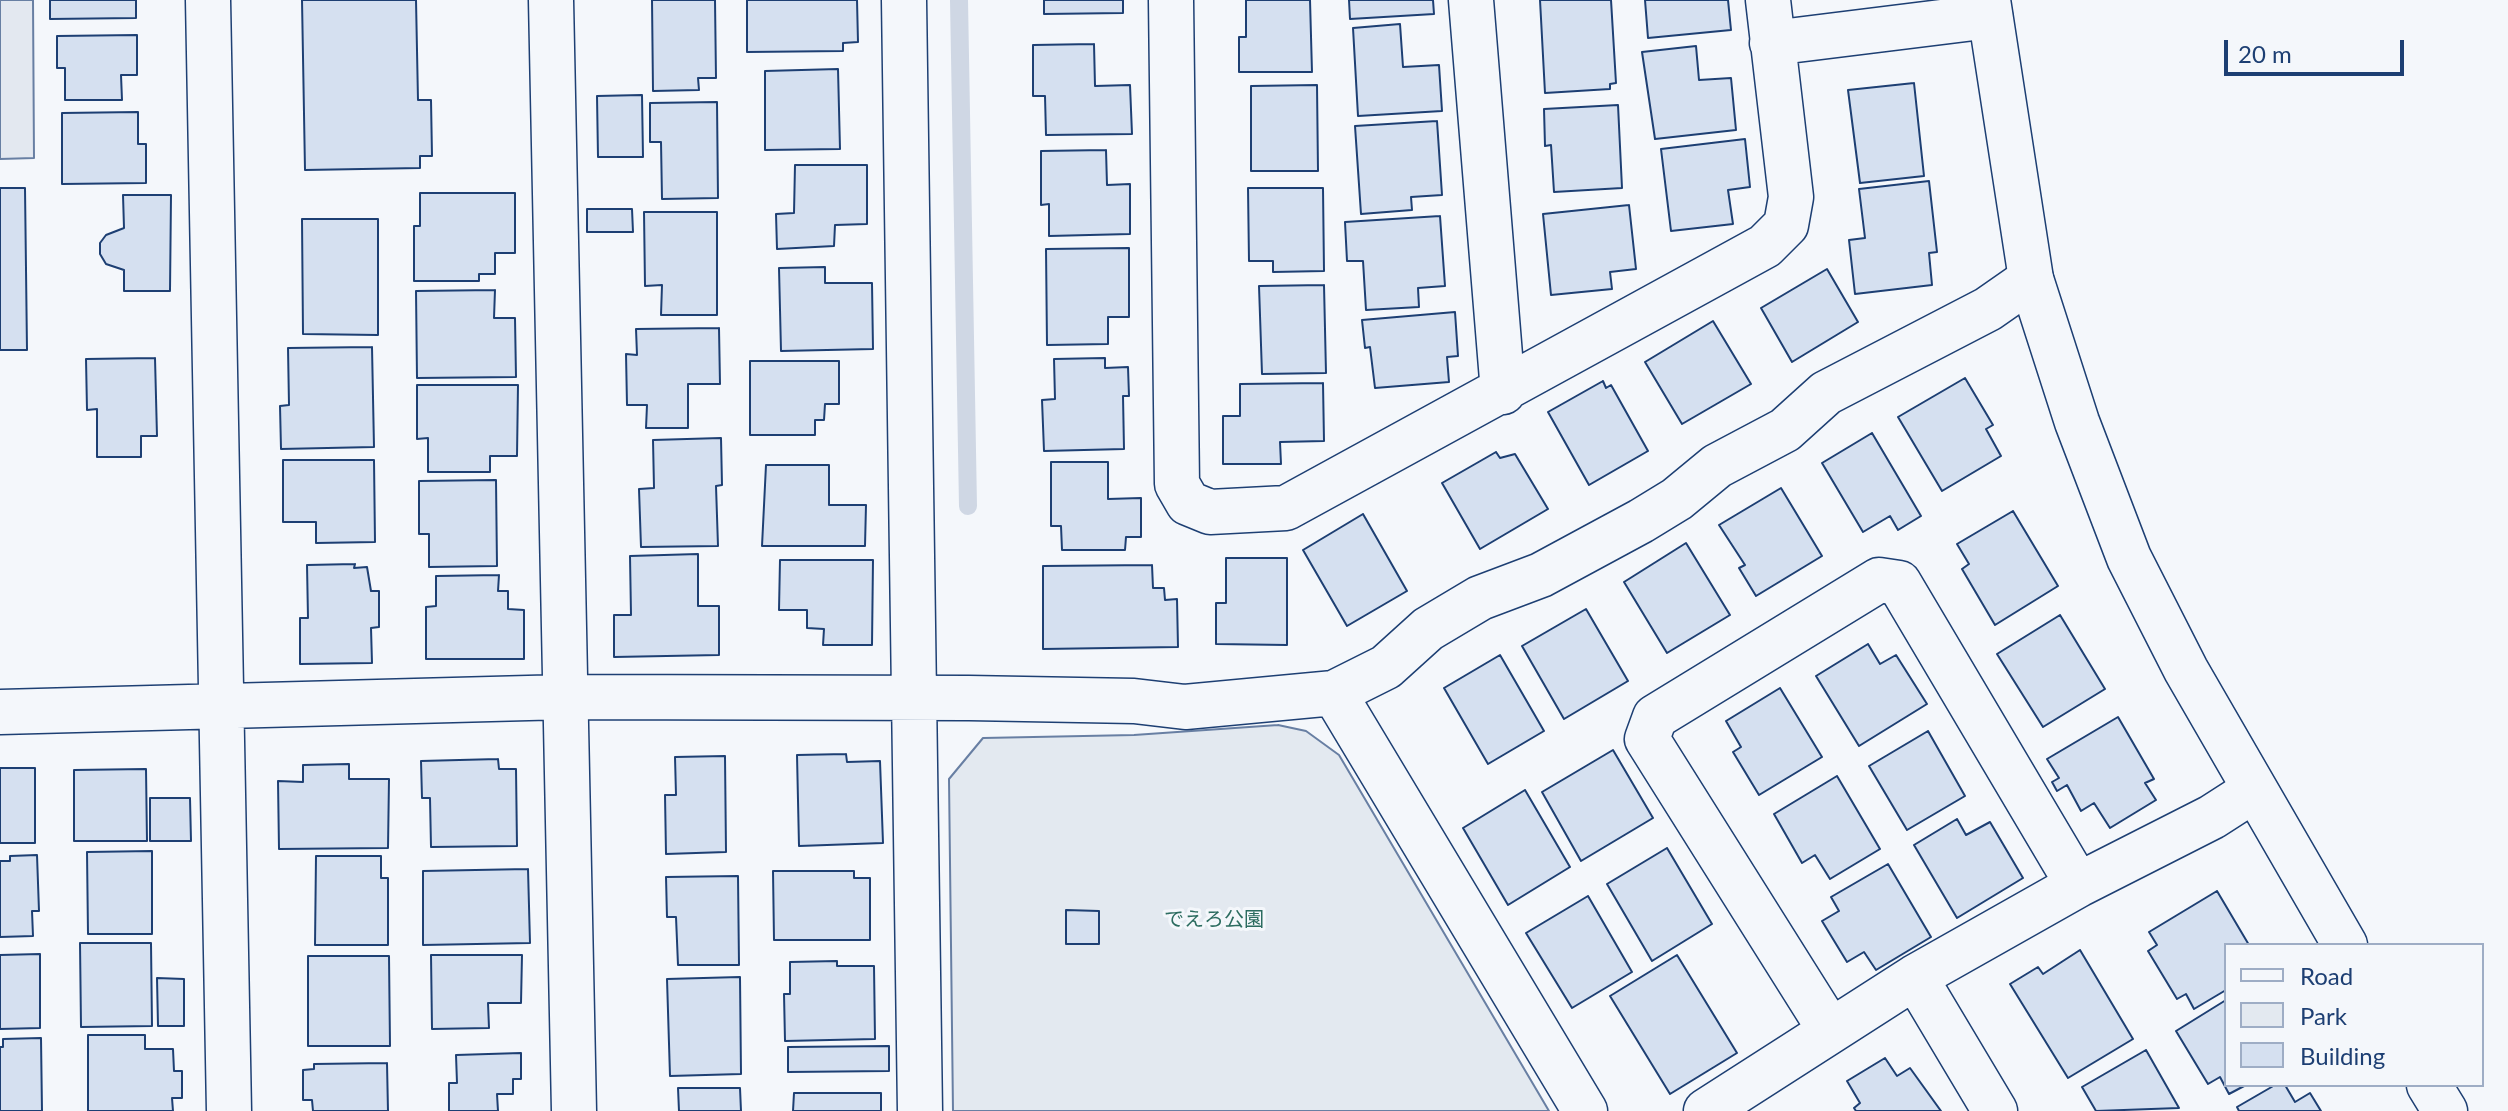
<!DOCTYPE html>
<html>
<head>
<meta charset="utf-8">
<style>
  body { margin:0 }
  #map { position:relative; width:2508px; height:1111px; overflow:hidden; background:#f4f7fb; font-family:Lato,sans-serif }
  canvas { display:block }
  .legend { position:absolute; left:2224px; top:943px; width:260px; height:144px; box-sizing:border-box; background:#f4f7fb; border:2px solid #9eadc5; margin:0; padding:10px 14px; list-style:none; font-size:24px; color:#1d3f73 }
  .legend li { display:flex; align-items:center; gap:16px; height:40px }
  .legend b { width:40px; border:2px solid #9eadc5 }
  .scale { position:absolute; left:2224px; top:40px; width:180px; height:36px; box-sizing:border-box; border:4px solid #1d3f73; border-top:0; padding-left:10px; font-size:24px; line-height:28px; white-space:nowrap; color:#1d3f73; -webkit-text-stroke:6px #f4f7fb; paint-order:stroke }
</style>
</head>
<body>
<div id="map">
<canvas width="2508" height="1111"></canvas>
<ul class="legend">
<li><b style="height:10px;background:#f4f7fb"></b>Road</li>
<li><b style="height:22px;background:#e3e9f0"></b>Park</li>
<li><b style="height:22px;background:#d5e0f0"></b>Building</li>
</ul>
<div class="scale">20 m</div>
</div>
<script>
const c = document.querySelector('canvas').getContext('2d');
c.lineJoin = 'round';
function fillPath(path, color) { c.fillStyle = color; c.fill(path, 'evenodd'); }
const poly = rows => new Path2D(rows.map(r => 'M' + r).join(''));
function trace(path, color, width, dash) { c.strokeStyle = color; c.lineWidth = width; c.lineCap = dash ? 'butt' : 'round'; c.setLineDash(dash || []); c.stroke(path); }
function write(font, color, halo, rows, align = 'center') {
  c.font = font + ' Lato,"Noto Sans JP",sans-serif'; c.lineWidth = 6; c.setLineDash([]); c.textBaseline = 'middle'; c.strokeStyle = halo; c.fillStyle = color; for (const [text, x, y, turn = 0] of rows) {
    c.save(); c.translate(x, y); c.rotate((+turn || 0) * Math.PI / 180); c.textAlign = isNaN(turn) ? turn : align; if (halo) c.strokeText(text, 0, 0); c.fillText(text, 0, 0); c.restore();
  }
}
const green = poly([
  [1278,725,1306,731,1339,755,1549,1111,953,1111,949,779,983,738,1134,735,1278,725]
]);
fillPath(green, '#e3e9f0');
trace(green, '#687fa3', 2);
const parking = poly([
  [0,0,33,0,34,158,0,159,0,0]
]);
fillPath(parking, '#e3e8f0');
trace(parking, '#687fa3', 2);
trace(poly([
  [959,0,968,506]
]), '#cfd7e4', 18);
const building = poly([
  [50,0,136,0,136,18,50,19,50,0],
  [302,0,416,0,418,100,431,100,432,156,420,156,420,168,305,170,302,0],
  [652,0,715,0,716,78,698,78,699,90,653,91,652,0],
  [747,0,857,0,858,42,843,43,843,51,747,52,747,0],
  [1044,0,1123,0,1123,13,1044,14,1044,0],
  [1246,0,1310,0,1312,72,1239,72,1239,37,1246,37,1246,0],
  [1349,0,1433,0,1434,14,1350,19,1349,0],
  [1540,0,1611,0,1616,83,1610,84,1610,89,1545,93,1540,0],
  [1645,0,1728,0,1731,30,1648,38,1645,0],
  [1400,24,1403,67,1439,65,1442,111,1358,116,1353,28,1400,24],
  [137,35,137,75,121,75,122,100,65,100,65,68,57,68,57,36,137,35],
  [1094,44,1095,86,1130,85,1132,134,1046,135,1045,96,1033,96,1033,45,1094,44],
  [1696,46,1699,80,1731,78,1736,130,1655,139,1642,52,1696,46],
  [838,69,840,149,765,150,765,71,838,69],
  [1914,83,1924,176,1860,183,1848,90,1914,83],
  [1317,85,1318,171,1251,171,1251,86,1317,85],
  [642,95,643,157,598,157,597,96,642,95],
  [717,102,718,198,662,199,661,142,650,142,650,103,717,102],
  [1618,105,1622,188,1554,192,1551,145,1545,146,1544,109,1618,105],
  [138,112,138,144,146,144,146,183,62,184,62,113,138,112],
  [1437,121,1442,195,1411,197,1412,210,1361,214,1355,126,1437,121],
  [1745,139,1750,187,1728,190,1733,224,1671,231,1661,149,1745,139],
  [1106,150,1107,185,1130,184,1130,234,1049,236,1049,204,1041,205,1041,151,1106,150],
  [795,165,867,165,867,224,835,225,834,246,777,249,776,214,794,213,795,165],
  [1929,181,1937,252,1929,253,1932,285,1855,294,1849,240,1865,238,1859,189,1929,181],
  [0,188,25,188,27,350,0,350,0,188],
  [1248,188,1323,188,1324,271,1273,272,1273,261,1249,261,1248,188],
  [420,193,515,193,515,253,495,253,495,274,479,274,479,281,414,281,414,226,420,226,420,193],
  [123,195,171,195,170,291,124,291,124,270,106,264,100,254,100,243,106,235,124,228,123,195],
  [1629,205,1636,269,1610,272,1612,289,1551,295,1543,214,1629,205],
  [587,209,632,209,633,232,587,232,587,209],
  [644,212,717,212,717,315,661,315,662,285,645,286,644,212],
  [1440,216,1445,286,1418,288,1419,307,1366,310,1363,261,1347,261,1345,222,1440,216],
  [302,219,378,219,378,335,303,334,302,219],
  [1129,248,1129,317,1108,317,1108,344,1047,345,1046,249,1129,248],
  [825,267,825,283,872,283,873,349,781,351,779,268,825,267],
  [1827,269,1858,322,1792,362,1761,308,1827,269],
  [1324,285,1326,373,1262,374,1259,286,1324,285],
  [495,290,494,318,515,318,516,377,417,378,416,291,495,290],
  [1455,312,1458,356,1447,357,1449,382,1375,388,1370,347,1365,348,1362,320,1455,312],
  [1713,321,1751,384,1682,424,1645,362,1713,321],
  [719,328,720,384,688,384,688,428,646,428,647,405,627,405,626,354,637,355,636,329,719,328],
  [372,347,374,447,281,449,280,406,289,405,288,348,372,347],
  [155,358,157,436,141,436,141,457,97,457,97,409,87,410,86,359,155,358],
  [1105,358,1105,368,1128,367,1129,396,1123,396,1124,449,1044,451,1042,400,1055,399,1054,359,1105,358],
  [750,361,839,361,839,404,825,404,824,420,815,420,815,435,750,435,750,361],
  [1965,378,1993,425,1986,429,2001,456,1942,491,1898,417,1965,378],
  [1603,381,1606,388,1611,385,1648,451,1589,485,1548,412,1603,381],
  [1323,383,1324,441,1280,442,1281,464,1223,464,1223,416,1240,416,1240,384,1323,383],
  [417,385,518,385,517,456,490,456,490,472,428,472,428,438,417,439,417,385],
  [1872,433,1921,516,1898,530,1890,516,1863,532,1822,463,1872,433],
  [721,438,722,485,716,486,718,546,641,547,639,489,654,488,653,440,721,438],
  [1496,452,1500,458,1515,454,1548,509,1480,549,1442,483,1496,452],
  [283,460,374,460,375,542,316,543,316,522,283,522,283,460],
  [1051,462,1108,462,1108,499,1141,498,1141,537,1126,537,1125,550,1062,550,1061,526,1051,526,1051,462],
  [766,465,829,465,829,505,866,505,865,546,762,546,766,465],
  [496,480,497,566,429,567,429,534,419,534,419,481,496,480],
  [1781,488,1822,556,1756,596,1739,568,1745,565,1719,525,1781,488],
  [2013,511,2058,586,1995,625,1962,569,1969,564,1957,544,2013,511],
  [1363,514,1407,591,1347,626,1303,550,1363,514],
  [1686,543,1730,615,1667,653,1624,582,1686,543],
  [698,554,698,606,719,606,719,655,614,657,614,615,631,615,630,556,698,554],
  [1226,558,1287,558,1287,645,1216,644,1216,603,1226,603,1226,558],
  [780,560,873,560,872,645,823,645,824,629,807,628,807,610,779,610,780,560],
  [355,564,354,568,367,567,371,591,379,591,379,627,371,628,372,663,300,664,300,618,308,618,307,565,355,564],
  [1152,565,1153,588,1164,588,1165,600,1177,599,1178,647,1043,649,1043,566,1152,565],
  [499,575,498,591,508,591,508,609,524,610,524,659,426,659,426,607,436,606,436,576,499,575],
  [1586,609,1628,681,1564,719,1522,646,1586,609],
  [2060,615,2105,689,2043,727,1997,654,2060,615],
  [1868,644,1880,664,1896,655,1927,704,1859,746,1816,676,1868,644],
  [1500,655,1544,731,1488,764,1444,688,1500,655],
  [1780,688,1822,757,1759,795,1733,752,1741,747,1726,721,1780,688],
  [2118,717,2154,779,2145,783,2156,800,2110,828,2094,803,2081,811,2067,785,2057,791,2052,782,2059,778,2047,759,2118,717],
  [1928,731,1965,796,1907,830,1869,766,1928,731],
  [1613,750,1653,818,1581,861,1542,792,1613,750],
  [846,754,847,762,880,761,883,843,799,846,797,755,846,754],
  [725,756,726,852,666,854,665,795,676,795,675,757,725,756],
  [498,759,499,769,516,769,517,846,431,847,430,798,422,798,421,761,498,759],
  [349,764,349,779,389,779,388,848,279,849,278,781,303,782,303,765,349,764],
  [0,768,35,768,35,843,0,843,0,768],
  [146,769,147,841,74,841,74,770,146,769],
  [1837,776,1880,849,1830,879,1815,855,1802,863,1774,814,1837,776],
  [1525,790,1570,867,1508,905,1463,828,1525,790],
  [150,798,190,798,191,841,150,841,150,798],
  [1957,819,1966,835,1990,822,2023,878,1957,918,1914,845,1957,819],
  [1667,848,1712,924,1652,961,1607,884,1667,848],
  [152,851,152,934,88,934,87,852,152,851],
  [37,855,39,911,32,911,33,936,0,937,0,861,10,861,10,856,37,855],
  [316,856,381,856,381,878,388,878,388,945,315,945,316,856],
  [1888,864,1931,937,1876,970,1864,952,1847,962,1822,921,1839,911,1831,897,1888,864],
  [528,869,530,943,423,945,423,871,528,869],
  [773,871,854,871,854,878,870,878,870,940,774,940,773,871],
  [738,876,739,965,678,965,676,917,667,917,666,877,738,876],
  [2217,891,2249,945,2226,945,2226,990,2194,1009,2186,994,2177,999,2148,951,2157,945,2149,932,2217,891],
  [1588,896,1632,972,1572,1008,1526,933,1588,896],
  [1066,910,1099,911,1099,944,1066,944,1066,910],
  [80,943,151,943,152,1026,81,1027,80,943],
  [2080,950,2133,1039,2068,1078,2010,984,2038,967,2043,974,2080,950],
  [40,954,40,1028,0,1029,0,955,40,954],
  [431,955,522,955,521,1003,488,1003,489,1028,432,1029,431,955],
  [1677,955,1737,1053,1670,1094,1610,996,1677,955],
  [308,956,389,956,390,1046,308,1046,308,956],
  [837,961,837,966,874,966,875,1039,785,1041,784,994,790,994,790,962,837,961],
  [740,977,741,1074,670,1076,667,979,740,977],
  [157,978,184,979,184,1026,158,1026,157,978],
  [2226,1000,2226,1085,2246,1085,2229,1094,2220,1077,2208,1084,2176,1031,2226,1000],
  [88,1035,145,1035,145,1049,173,1049,174,1071,182,1071,182,1098,172,1098,173,1111,88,1111,88,1035],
  [41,1038,42,1111,0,1111,0,1047,3,1047,3,1039,41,1038],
  [889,1046,889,1071,788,1072,788,1047,889,1046],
  [2146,1050,2179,1108,2096,1111,2082,1087,2146,1050],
  [521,1053,521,1079,513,1079,513,1094,497,1094,498,1111,449,1111,449,1083,457,1083,456,1055,521,1053],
  [1885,1058,1897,1076,1910,1068,1941,1111,1856,1111,1854,1108,1860,1103,1847,1081,1885,1058],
  [387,1063,388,1111,313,1111,312,1100,303,1100,303,1070,314,1069,314,1064,387,1063],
  [2275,1085,2285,1085,2295,1102,2310,1093,2321,1111,2239,1111,2237,1107,2275,1085],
  [678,1088,740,1088,741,1111,679,1111,678,1088],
  [794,1093,881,1093,881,1111,793,1111,794,1093]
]);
fillPath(building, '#d5e0f0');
trace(building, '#1d3f73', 2);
const street = poly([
  [208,0,229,1111],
  [551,0,574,1111],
  [904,0,920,1111],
  [1171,0,1177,484,1188,503,1210,512,1286,508,1765,246,1786,225,1791,197,1768,0],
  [1471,0,1503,392],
  [1772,43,1990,16],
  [1334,693,1585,1111],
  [0,712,566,697,969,698,1134,701,1185,707,1334,693,1386,667,1428,629,1480,598,1541,575,1641,521,1677,499,1717,466,1785,430,1826,393,1988,309,2031,279],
  [1915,977,1995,1111],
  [1830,1030,1647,739,1655,717,1879,580,1899,583,2078,885],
  [1706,1111,1915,977,2078,885,2212,817,2254,790]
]);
const secondary = poly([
  [1988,0,2031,279,2077,422,2129,558,2186,670,2345,945],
  [2429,1085,2445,1111]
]);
trace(street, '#1d3f73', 47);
trace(secondary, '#1d3f73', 47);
trace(street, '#f4f7fb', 44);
trace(secondary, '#f4f7fb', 44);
write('20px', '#2c6c60', '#f4f7fb', [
  ["でえろ公園",1214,920]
]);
</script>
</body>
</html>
